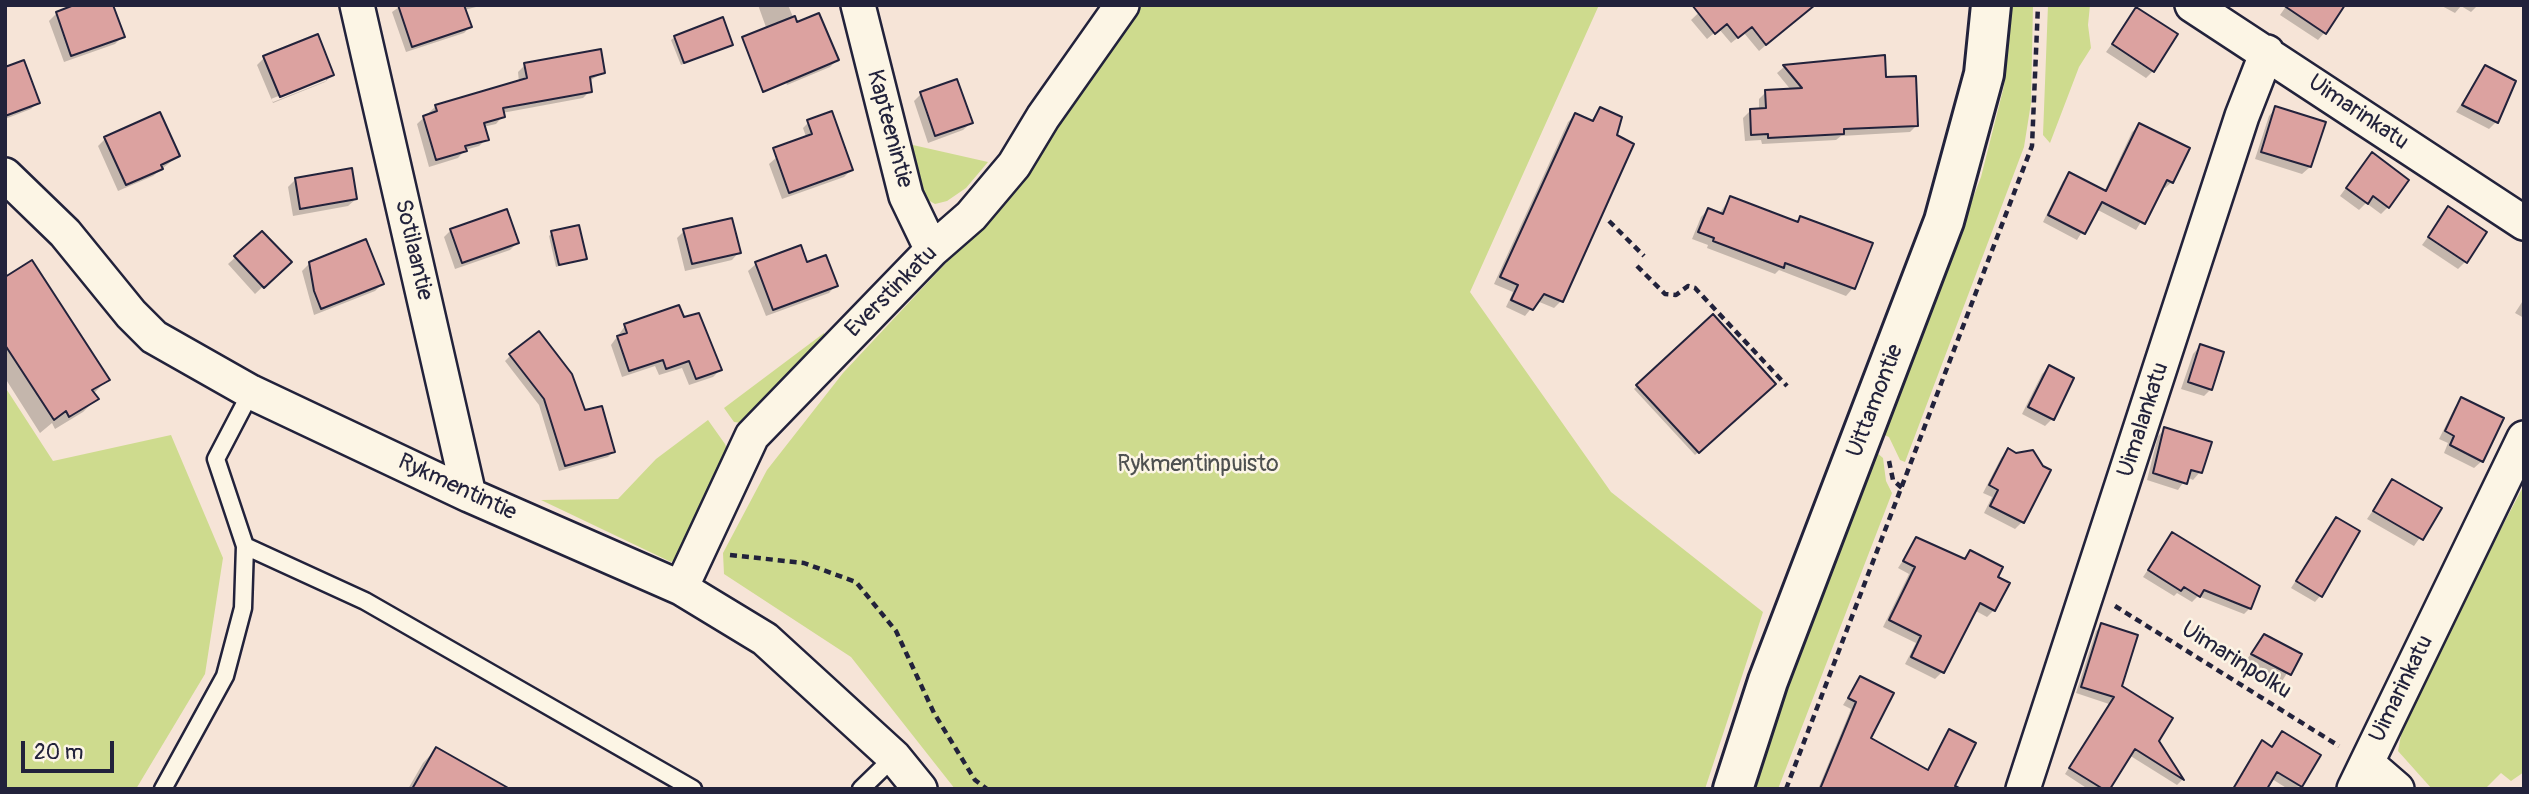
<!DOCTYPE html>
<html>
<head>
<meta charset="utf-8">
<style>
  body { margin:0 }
  #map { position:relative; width:2529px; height:794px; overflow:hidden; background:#f6e4d7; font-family:Pangolin,sans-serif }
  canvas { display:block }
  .frame { position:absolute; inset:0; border:7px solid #22223b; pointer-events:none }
  .scale { position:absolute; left:21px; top:741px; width:93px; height:32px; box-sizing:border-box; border:4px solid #22223b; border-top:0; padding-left:9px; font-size:21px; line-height:24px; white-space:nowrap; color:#22223b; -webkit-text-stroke:5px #fcf5e5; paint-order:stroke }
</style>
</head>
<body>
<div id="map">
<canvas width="2529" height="794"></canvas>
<div class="frame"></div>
<div class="scale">20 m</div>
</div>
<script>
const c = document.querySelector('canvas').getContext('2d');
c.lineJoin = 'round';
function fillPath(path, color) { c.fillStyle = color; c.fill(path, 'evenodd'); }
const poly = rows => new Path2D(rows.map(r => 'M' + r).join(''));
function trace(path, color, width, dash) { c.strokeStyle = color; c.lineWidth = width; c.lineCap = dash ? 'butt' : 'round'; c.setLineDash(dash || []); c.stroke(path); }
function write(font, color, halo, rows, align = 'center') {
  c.font = font + ' Pangolin,sans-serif'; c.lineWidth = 5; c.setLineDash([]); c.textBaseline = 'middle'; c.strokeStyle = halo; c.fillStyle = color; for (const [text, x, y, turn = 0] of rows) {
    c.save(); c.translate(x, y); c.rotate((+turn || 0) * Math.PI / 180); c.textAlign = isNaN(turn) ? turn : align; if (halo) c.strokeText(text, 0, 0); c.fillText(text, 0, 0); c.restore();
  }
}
fillPath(poly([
  [1139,5,1599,5,1470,292,1611,492,1763,612,1705,789,955,789,851,657,724,574,723,553,767,470,843,373,1016,188],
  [2012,5,2033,5,2031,103,2024,147,1905,462,1900,460,1889,437,1882,434,1981,177,2004,86],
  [2048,5,2090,5,2088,25,2091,48,2079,67,2050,143,2043,135],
  [904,143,988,162,966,188,947,201,935,204,928,200,917,183],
  [824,333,827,347,743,423,734,422,724,408],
  [5,387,53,461,171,435,223,558,205,674,136,789,5,789],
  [708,420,725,444,731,460,678,559,671,562,541,500,618,499,656,459],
  [1876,452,1883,458,1886,481,1892,493,1778,789,1750,789,1771,726],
  [2524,485,2524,772,2511,781,2501,773,2485,789,2432,789,2398,751,2406,710]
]), '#cedb8e');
fillPath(poly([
  [484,5,464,10,470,27,464,33,406,52,392,12,402,5],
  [758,5,788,5,796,24,837,60,830,67,787,85],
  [1707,5,1814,5,1759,51,1744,33,1731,43,1719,29,1707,39,1691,20],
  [2287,5,2325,32,2318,40,2280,15],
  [2440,5,2478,5,2471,12,2461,6,2455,13],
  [2136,10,2153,71,2146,78,2106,52],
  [57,13,123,36,115,44,64,62,49,21],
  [675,37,731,44,681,65,671,40],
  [1883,57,1884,79,1917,125,1910,132,1841,136,1836,140,1762,144,1761,140,1745,141,1743,118,1750,111,1759,111,1759,99,1766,92,1791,90,1777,73,1784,67],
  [264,58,332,75,325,82,273,103,257,65],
  [326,77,326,81,273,102,271,99],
  [525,65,603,73,589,81,590,91,583,98,502,113,503,116,496,124,483,127,487,139,479,146,465,150,458,158,429,167,417,124,436,106,519,82,518,72],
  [2485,67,2516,83,2496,122,2489,129,2456,112],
  [5,69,38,102,31,109,5,119],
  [921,94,971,123,963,130,928,143,914,101],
  [2276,108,2310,167,2302,174,2255,159,2269,116],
  [1600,109,1615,136,1632,144,1561,301,1554,308,1537,301,1525,316,1506,307,1513,292,1494,284,1568,122,1575,115,1590,122],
  [810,121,851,170,844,177,782,199,769,164,777,157,809,145,803,128],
  [2139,126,2172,182,2165,188,2162,187,2136,230,2096,209,2077,240,2043,222,2063,181,2070,175,2104,192,2132,132],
  [105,139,178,156,153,176,118,191,98,146],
  [2365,162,2388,207,2381,214,2366,203,2359,210,2340,196],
  [296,179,356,199,348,206,293,216,288,187],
  [1730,198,1795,223,1801,218,1870,244,1853,288,1846,296,1779,270,1775,274,1707,248,1708,245,1692,239,1701,217,1708,210,1719,214],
  [2449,209,2465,262,2458,269,2422,245],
  [451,230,517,243,510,250,455,269,444,237],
  [684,231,739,252,732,260,685,271,677,238],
  [262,233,289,262,255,294,228,264],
  [552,233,585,258,556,267,549,236],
  [800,247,806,264,836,285,829,293,766,316,748,271,756,264],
  [310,263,382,284,375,291,314,315,302,271],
  [5,274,107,380,93,394,96,399,83,412,55,429,52,423,40,433,5,378],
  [2524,299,2524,318,2515,313],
  [1713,316,1774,384,1695,455,1634,389],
  [683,319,720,370,713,377,689,385,682,368,659,375,655,366,622,377,611,345,625,326],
  [2200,346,2211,389,2204,396,2181,389,2193,354],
  [511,355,584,412,613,452,608,457,559,471,539,405,505,361],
  [2049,367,2052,419,2045,426,2022,414,2042,374],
  [2462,400,2482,461,2474,468,2444,453,2448,443,2439,439,2455,407],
  [2165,429,2200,472,2193,480,2187,477,2178,490,2147,480,2158,436],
  [2008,450,2022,522,2015,529,1984,513,1992,497,1983,493,2001,458],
  [2393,481,2440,509,2414,546,2367,519],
  [2336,519,2321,595,2315,602,2291,588],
  [2172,534,2250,608,2244,614,2198,596,2192,602,2177,593,2174,596,2143,577],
  [1917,539,1962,560,1970,552,1995,578,1994,610,1987,617,1974,610,1942,672,1935,679,1905,664,1916,643,1883,627,1909,574,1898,568],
  [2102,625,2120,687,2182,780,2177,785,2129,755,2108,789,2088,789,2065,774,2109,704,2076,693,2096,631],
  [2264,636,2299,655,2282,681,2245,662],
  [1860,678,1869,739,1922,789,1818,789,1851,709,1843,705],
  [2282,734,2300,786,2288,789,2272,779,2254,789,2238,779,2256,749,2262,743,2271,748],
  [436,749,506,789,408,789,423,763]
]), '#0003');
const building = poly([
  [74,5,113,5,125,37,71,56,56,12,74,5],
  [398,5,464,5,472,27,412,47,398,5],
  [1692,5,1815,5,1766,45,1752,27,1738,38,1727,24,1715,34,1692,5],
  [2283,5,2345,5,2326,34,2283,5],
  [2136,7,2178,34,2154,72,2112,44,2136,7],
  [819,13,839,60,763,92,742,37,795,16,797,22,819,13],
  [723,17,733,45,684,63,674,36,723,17],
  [318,34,334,75,280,97,263,56,318,34],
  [601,49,605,73,590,77,592,92,503,108,505,117,484,123,489,140,465,146,467,151,436,160,423,116,437,111,435,105,527,78,524,63,601,49],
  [1885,55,1886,77,1916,76,1918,126,1844,129,1844,134,1768,138,1768,134,1751,135,1750,109,1766,108,1765,90,1802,88,1783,65,1885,55],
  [24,60,40,103,5,116,5,67,24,60],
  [2485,65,2516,81,2498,123,2462,105,2485,65],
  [957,79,973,123,935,136,920,92,957,79],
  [2275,106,2326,122,2311,167,2261,152,2275,106],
  [1600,107,1622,117,1617,135,1634,144,1563,302,1544,294,1533,310,1511,300,1518,285,1500,277,1575,113,1593,121,1600,107],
  [832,111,853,170,789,193,773,148,812,134,807,120,832,111],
  [160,112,180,156,161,165,163,169,126,185,104,137,160,112],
  [2139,123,2190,148,2173,183,2167,180,2145,224,2102,202,2085,234,2048,215,2069,172,2106,191,2139,123],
  [2372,152,2409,180,2389,208,2373,196,2368,204,2346,188,2372,152],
  [352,168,357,199,300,209,295,178,352,168],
  [1730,196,1798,222,1800,216,1873,243,1855,289,1785,263,1784,268,1713,241,1714,238,1698,232,1708,208,1723,214,1730,196],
  [2448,206,2487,232,2467,263,2428,237,2448,206],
  [507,209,519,243,462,263,450,229,507,209],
  [732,218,741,253,692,264,683,229,732,218],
  [579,225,587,259,559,265,551,231,579,225],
  [262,231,292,262,264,288,234,256,262,231],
  [366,239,384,284,321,309,314,291,309,262,366,239],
  [801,245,807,262,826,255,838,286,773,310,755,262,801,245],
  [32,260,110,380,92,390,99,399,69,417,66,411,54,420,5,345,5,277,32,260],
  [679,305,684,317,699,313,722,370,696,379,689,361,666,369,663,360,629,371,617,336,627,333,624,324,679,305],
  [1713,314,1776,384,1699,453,1636,385,1713,314],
  [539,331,572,374,585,410,602,406,615,452,565,466,544,399,509,354,539,331],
  [2200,344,2224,352,2212,390,2188,382,2200,344],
  [2049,365,2074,378,2054,420,2028,407,2049,365],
  [2461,397,2504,418,2483,462,2450,445,2454,436,2445,431,2461,397],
  [2164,427,2212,442,2202,473,2191,470,2187,484,2153,473,2164,427],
  [2008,448,2016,453,2033,450,2043,466,2051,470,2024,523,1990,506,1998,490,1989,485,2008,448],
  [2392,479,2442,508,2423,540,2373,511,2392,479],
  [2336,517,2360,531,2322,597,2296,581,2336,517],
  [2172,532,2260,586,2251,609,2204,590,2200,597,2184,587,2181,591,2148,570,2172,532],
  [1916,537,1965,559,1970,550,2003,567,1998,577,2010,583,1995,611,1980,603,1944,673,1911,657,1921,636,1889,620,1915,567,1903,561,1916,537],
  [2101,623,2138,635,2122,686,2173,718,2159,741,2184,780,2135,749,2110,789,2103,789,2069,768,2114,697,2081,687,2101,623],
  [2264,634,2302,654,2291,675,2251,654,2264,634],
  [1860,676,1894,693,1871,738,1928,770,1949,729,1976,743,1955,786,1961,789,1820,789,1856,702,1848,698,1860,676],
  [2282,731,2321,755,2302,787,2277,772,2267,789,2233,789,2262,740,2272,747,2282,731],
  [436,747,510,789,412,789,436,747]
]);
fillPath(building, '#dca2a0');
trace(building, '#22223b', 2);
const service = poly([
  [245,546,365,601,693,789],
  [163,789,225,676,243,608,245,546,216,459,251,392],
  [861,789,894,757]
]);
const minor = poly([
  [357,5,469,495],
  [858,5,906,196,932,250],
  [2192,5,2524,223],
  [5,175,65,233,131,314,154,337,251,392,469,495,681,588,765,639,894,757,920,789],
  [681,588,752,436,932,250,971,216,1014,165,1043,117,1122,5],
  [2367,763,2397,789],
  [2023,789,2242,116,2267,52],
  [2354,789,2524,438]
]);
const tertiary = poly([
  [1733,789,1768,681,1944,221,1984,74,1991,5]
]);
trace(service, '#22223b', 21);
trace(minor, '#22223b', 38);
trace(tertiary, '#22223b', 44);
trace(poly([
  [1609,221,1644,256],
  [1637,266,1665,294,1676,295,1688,286,1695,288,1787,386],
  [1889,461,1893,480,1902,488],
  [730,555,804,563,856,582,896,631,934,713,975,780,987,789],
  [2115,606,2339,746],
  [1786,789,2032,146,2038,5]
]), '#22223b', 4.5, [7, 5]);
trace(service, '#fcf5e5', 16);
trace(minor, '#fcf5e5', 33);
trace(tertiary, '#fcf5e5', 38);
write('23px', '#22223b', '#fcf5e5', [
  ["Uimarinkatu",2358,113,34],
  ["Kapteenintie",889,129,75],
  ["Sotilaantie",413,250,77],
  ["Everstinkatu",892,292,-45],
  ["Uittamontie",1876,401,-69],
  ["Uimalankatu",2144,420,-72],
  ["Rykmentintie",457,488,25],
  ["Uimarinpolku",2236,661,32],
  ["Uimarinkatu",2402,689,-64]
]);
write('23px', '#4d5050', '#fcf5e5', [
  ["Rykmentinpuisto",1198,465]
]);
</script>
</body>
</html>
